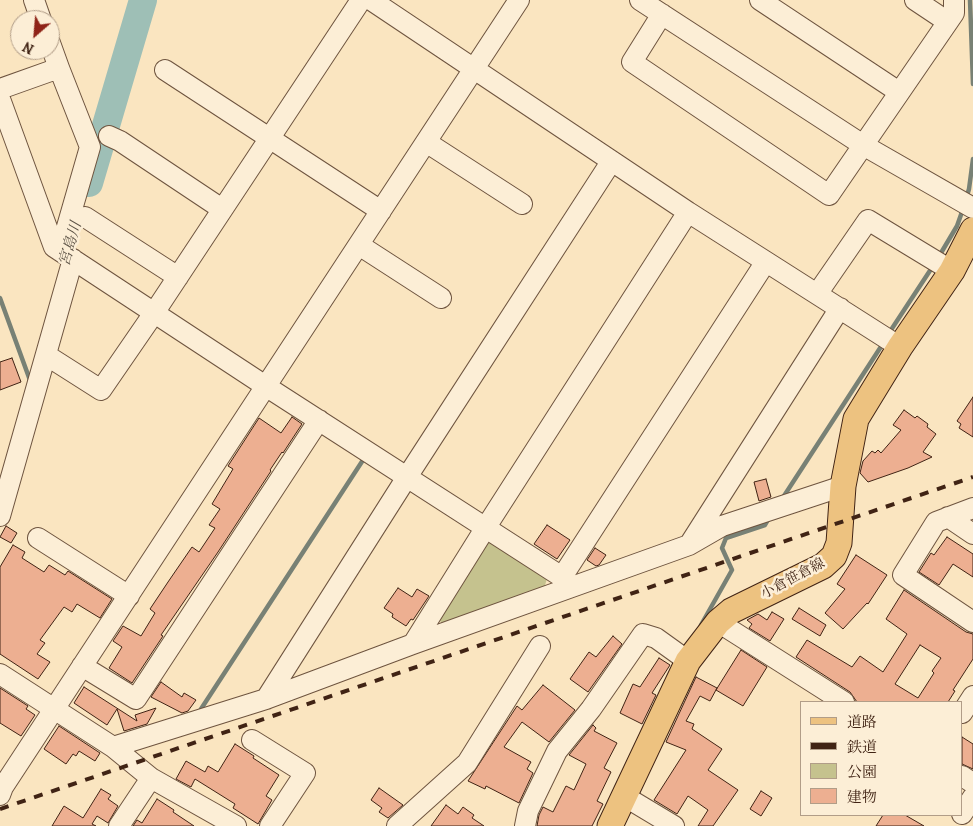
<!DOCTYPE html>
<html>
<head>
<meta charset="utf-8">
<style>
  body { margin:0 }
  #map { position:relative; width:973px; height:826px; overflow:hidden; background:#fae5c0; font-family:Alegreya,"Noto Serif JP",serif }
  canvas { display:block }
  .legend { position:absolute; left:800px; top:701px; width:162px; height:115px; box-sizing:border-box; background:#fceed6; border:1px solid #b19d88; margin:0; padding:6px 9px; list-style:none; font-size:15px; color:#402314 }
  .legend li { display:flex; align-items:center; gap:10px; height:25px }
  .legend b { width:25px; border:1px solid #b19d88 }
  .north { position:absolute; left:10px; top:10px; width:50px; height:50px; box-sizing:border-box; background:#fceed6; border:1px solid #b19d88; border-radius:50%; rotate:207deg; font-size:14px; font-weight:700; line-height:20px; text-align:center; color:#402314 }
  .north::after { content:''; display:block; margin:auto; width:18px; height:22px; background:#8f2418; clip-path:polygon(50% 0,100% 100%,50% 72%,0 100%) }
</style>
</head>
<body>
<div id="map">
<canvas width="973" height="826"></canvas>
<ul class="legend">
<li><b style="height:6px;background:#edc280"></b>道路</li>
<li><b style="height:6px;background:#402314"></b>鉄道</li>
<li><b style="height:14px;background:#c5c28e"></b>公園</li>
<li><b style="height:14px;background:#edaf91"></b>建物</li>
</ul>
<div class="north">N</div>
</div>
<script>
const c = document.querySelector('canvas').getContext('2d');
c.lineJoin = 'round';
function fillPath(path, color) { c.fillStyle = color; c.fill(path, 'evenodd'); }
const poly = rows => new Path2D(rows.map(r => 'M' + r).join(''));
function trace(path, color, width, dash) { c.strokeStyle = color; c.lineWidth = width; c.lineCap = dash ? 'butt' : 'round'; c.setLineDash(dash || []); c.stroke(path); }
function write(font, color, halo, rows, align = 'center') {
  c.font = font + ' Alegreya,"Noto Serif JP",serif'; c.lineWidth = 5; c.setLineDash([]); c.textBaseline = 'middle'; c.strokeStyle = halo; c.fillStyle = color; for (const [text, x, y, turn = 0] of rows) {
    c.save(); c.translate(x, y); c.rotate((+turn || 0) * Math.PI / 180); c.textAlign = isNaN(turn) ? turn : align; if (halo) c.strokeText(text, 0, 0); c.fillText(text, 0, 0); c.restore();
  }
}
fillPath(poly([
  [494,539,548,575,544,589,445,626,435,616,480,545]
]), '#c5c28e');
trace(poly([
  [970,0,973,84],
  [966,199,969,189,973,159],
  [938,258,957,226,963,209],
  [0,298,31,383],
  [889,333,933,266],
  [782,499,884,342],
  [701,625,732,570,722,548,726,538,765,525,769,518],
  [201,709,363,460]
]), '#788175', 4.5);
trace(poly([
  [89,183,143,0]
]), '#9ebfb6', 28);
const building = poly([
  [12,358,21,382,0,390,0,362,12,358],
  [973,397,973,437,959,428,961,424,957,421,973,397],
  [904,410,915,418,917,416,928,424,927,427,936,434,923,452,932,457,908,468,868,482,860,473,863,461,872,451,875,453,878,450,881,453,901,430,893,425,904,410],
  [292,417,302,424,283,453,282,452,270,470,271,471,218,552,161,635,163,636,132,683,109,668,122,647,113,641,123,626,141,636,155,613,150,609,168,582,192,547,199,552,215,528,209,525,220,509,212,504,233,469,228,466,259,418,281,433,292,417],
  [766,479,771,497,759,501,754,482,766,479],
  [547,525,570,540,557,559,534,544,547,525],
  [6,526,17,533,11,543,0,537,6,526],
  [947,537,973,554,973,577,953,564,939,585,919,572,931,553,934,555,947,537],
  [13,545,25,552,22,558,44,572,49,565,65,575,68,571,112,599,100,618,77,604,72,612,64,607,40,640,45,643,37,654,50,662,38,679,0,654,0,567,13,545],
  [595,548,606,555,599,565,596,566,587,560,595,548],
  [856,555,887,575,868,604,867,603,843,629,825,613,845,589,837,584,856,555],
  [398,588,412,597,417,589,429,596,413,620,411,619,406,626,392,617,393,614,384,608,398,588],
  [904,590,966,632,973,634,973,659,953,690,955,691,948,702,857,702,850,692,796,657,807,640,852,667,860,656,883,672,907,634,886,619,904,590],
  [920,645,941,658,932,671,934,673,918,698,895,684,920,645],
  [799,608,826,625,820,636,792,619,799,608],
  [772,612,784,619,770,641,749,628,752,624,747,620,758,614,767,620,772,612],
  [613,636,622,644,588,692,570,679,589,652,596,657,613,636],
  [741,650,767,667,743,706,716,690,741,650],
  [659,658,670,665,652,693,656,695,642,724,620,713,633,684,640,687,659,658],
  [696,677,717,688,710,701,700,696,686,721,694,724,692,729,722,749,708,770,738,790,713,826,698,826,708,810,688,796,677,814,654,800,686,750,666,742,696,677],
  [161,682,182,697,184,693,196,700,188,711,182,713,151,697,161,682],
  [543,685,575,710,549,742,522,722,504,747,531,762,527,769,533,773,519,803,486,786,485,789,468,781,517,706,522,710,543,685],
  [84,687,137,721,135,715,156,708,147,724,124,731,117,709,107,725,74,703,84,687],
  [0,688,28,706,26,709,35,715,21,736,0,723,0,688],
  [593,725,596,728,594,731,617,743,604,768,611,772,597,801,603,804,592,826,537,826,539,815,543,807,553,812,566,786,574,790,586,764,569,755,593,725],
  [59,726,100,753,95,761,79,751,76,756,73,754,66,764,44,749,59,726],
  [962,737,973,744,973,769,962,764,962,737],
  [235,744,254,756,253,758,279,775,266,796,272,800,258,824,233,808,235,804,195,779,191,787,176,779,186,761,205,772,208,766,218,772,235,744],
  [379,788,403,805,388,818,379,812,382,808,371,800,379,788],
  [101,789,111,795,108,799,118,806,108,823,97,816,92,824,96,826,52,826,64,806,83,818,101,789],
  [761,791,772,798,761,816,750,809,761,791],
  [157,799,174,810,173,812,194,826,133,826,137,820,142,823,157,799],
  [446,805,458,814,463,807,474,815,472,818,484,826,431,826,446,805],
  [883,815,905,815,924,826,876,826,883,815]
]);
fillPath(building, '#edaf91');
trace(building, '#402314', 1);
const minor = poly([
  [34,0,41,20],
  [371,0,688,212,900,347],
  [640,0,863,145,973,208],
  [760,0,899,92],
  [915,0,948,22],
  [662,14,632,62,829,195,954,13,954,0],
  [50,43,59,68],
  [165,70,381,211],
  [0,89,59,68,90,147,60,251],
  [0,99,54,247,267,387,562,577],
  [109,136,120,141,222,209],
  [426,142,522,204],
  [85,217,178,277],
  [359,245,441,298],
  [817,294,868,220,952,271],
  [46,355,101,390,154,313,361,0],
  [973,508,936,522,903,575,973,622],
  [0,516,73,259],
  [948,517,973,534],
  [38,538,129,596],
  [691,542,840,308],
  [565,589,562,577,765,263],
  [718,622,844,702],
  [413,644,486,527,688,212],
  [82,666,136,699,319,420],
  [0,674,113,747,151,778,236,826],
  [266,699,407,477,611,162],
  [962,713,973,696],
  [252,740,305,773,270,826],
  [113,747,266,699,413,644,689,545,722,526,843,486],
  [962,776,973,783],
  [0,795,3,787,519,0],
  [624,796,674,826],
  [962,814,973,797],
  [119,826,151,778],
  [397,826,467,763,540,646],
  [525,826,528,811,557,751,591,709,643,634,656,638,688,661]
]);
const major = poly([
  [610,826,688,661,718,622,731,611,823,566,834,556,839,543,843,486,856,419,900,347,952,271,973,230]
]);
trace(minor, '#6e543f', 22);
trace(major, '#402314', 27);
trace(minor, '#fceed6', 20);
trace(major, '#edc280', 25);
trace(poly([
  [0,809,973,477]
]), '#402314', 4, [9, 9]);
write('14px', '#402314', '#fceed6', [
  ["小倉笹倉線",793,579,-28]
]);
write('italic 15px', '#5c5245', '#fceed6', [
  ["宮島川",71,244,-74]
]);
</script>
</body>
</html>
